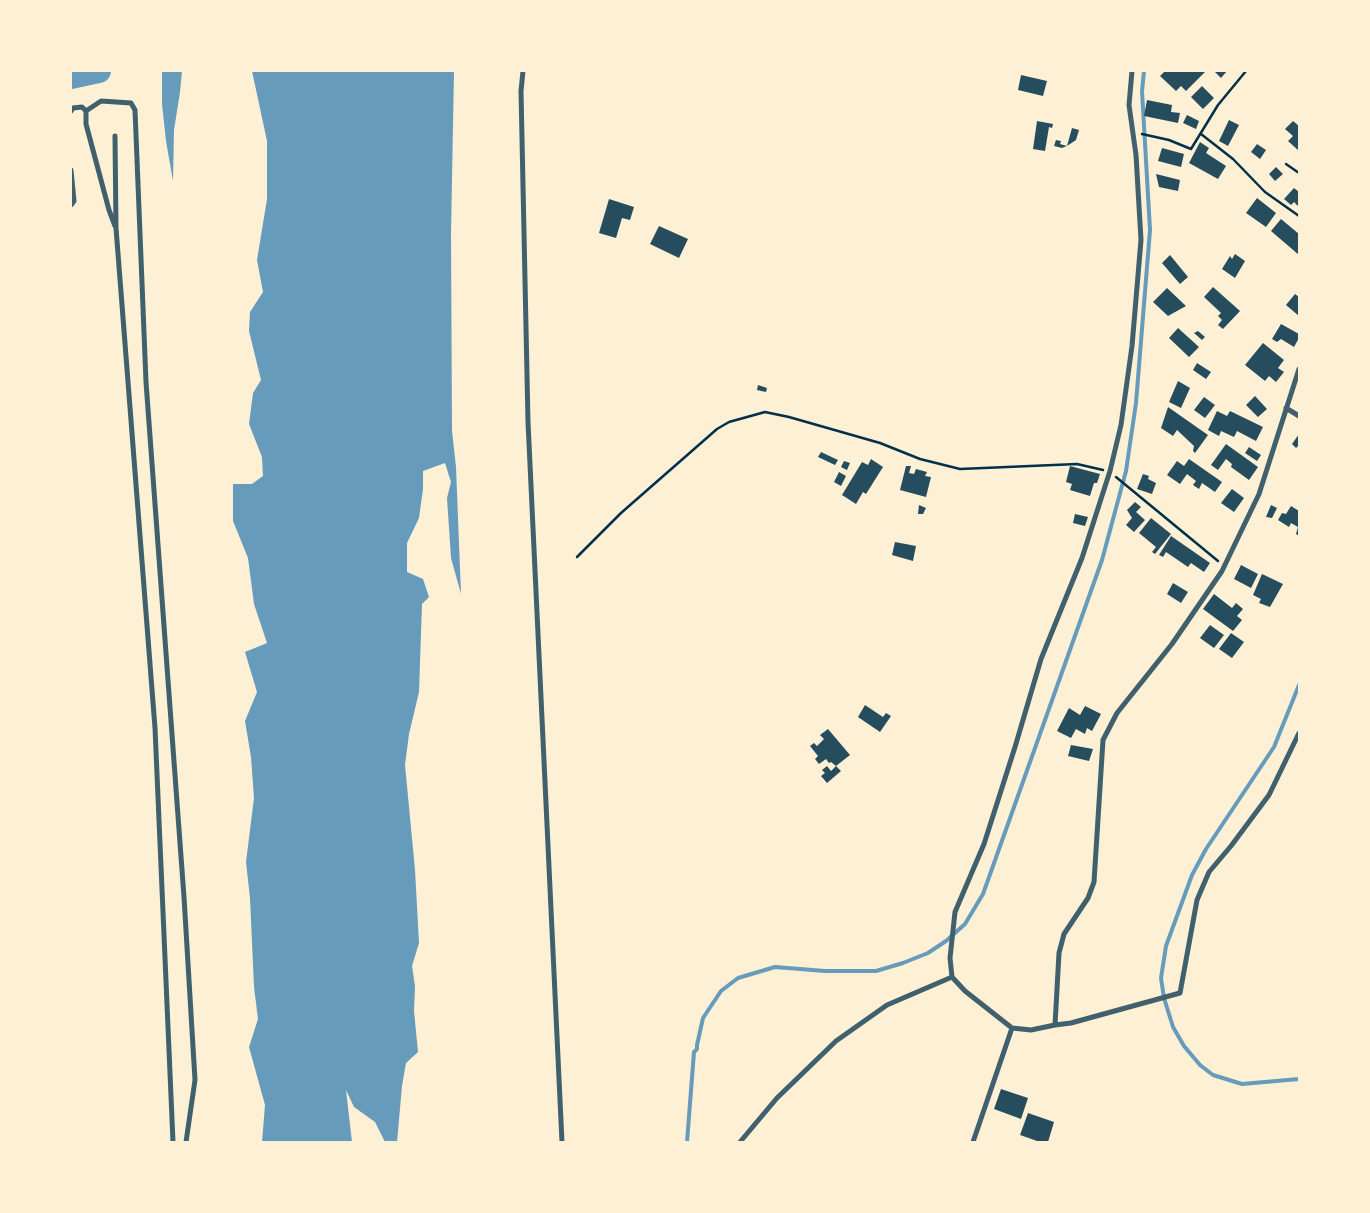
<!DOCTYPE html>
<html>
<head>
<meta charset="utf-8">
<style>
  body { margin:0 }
  #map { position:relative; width:1370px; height:1213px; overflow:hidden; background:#fdf0d5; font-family:Figtree,sans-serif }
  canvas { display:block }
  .frame { position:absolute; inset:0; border:72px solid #fdf0d5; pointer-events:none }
</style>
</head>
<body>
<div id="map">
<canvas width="1370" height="1213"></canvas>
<div class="frame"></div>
</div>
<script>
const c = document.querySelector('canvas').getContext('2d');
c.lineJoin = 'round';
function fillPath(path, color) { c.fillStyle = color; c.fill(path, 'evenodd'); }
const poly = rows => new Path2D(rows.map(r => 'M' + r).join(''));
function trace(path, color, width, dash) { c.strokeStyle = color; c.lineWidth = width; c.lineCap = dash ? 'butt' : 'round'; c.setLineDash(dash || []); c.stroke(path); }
fillPath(poly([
  [162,71,182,71,180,92,174,130,173,181,166,141,162,104],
  [252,71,454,71,451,233,452,431,456,467,461,594,451,558,447,498,451,482,445,463,423,471,423,489,419,518,407,543,407,572,423,579,429,597,422,604,419,692,409,734,405,765,415,870,419,943,412,966,415,986,414,1011,418,1052,406,1063,402,1086,397,1142,385,1142,375,1122,354,1107,346,1090,352,1142,262,1142,265,1105,249,1047,258,1019,254,987,250,898,246,862,254,798,251,757,245,721,257,692,245,652,267,643,254,604,248,558,233,521,233,484,252,484,263,476,262,457,249,424,253,393,261,380,249,331,250,312,263,292,257,260,267,199,267,141]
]), '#669bbc');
trace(poly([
  [1299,685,1274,747,1206,849,1192,875,1166,946,1161,978,1164,998,1173,1027,1184,1046,1200,1065,1213,1075,1242,1084,1299,1079],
  [687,1142,694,1052,697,1049,697,1045,703,1018,721,991,738,978,775,967,825,971,876,971,903,963,928,953,946,941,965,924,983,894,1102,560,1126,471,1136,403,1150,230,1142,91,1144,71]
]), '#669bbc', 4);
trace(poly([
  [71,77,99,71]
]), '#669bbc', 24);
fillPath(poly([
  [1165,71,1193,72,1206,71,1186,91,1181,86,1176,91,1160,76],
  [1214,71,1227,71,1221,78],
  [1021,75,1047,81,1043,96,1018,90],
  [1202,86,1214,98,1203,109,1191,97],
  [1147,100,1172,105,1171,112,1180,113,1178,123,1144,116],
  [1187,115,1199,121,1196,129,1183,123],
  [1229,120,1239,125,1228,146,1219,141],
  [1037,121,1053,124,1052,128,1049,127,1045,151,1033,149],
  [1293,121,1299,126,1299,151,1288,141,1293,136,1285,129],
  [1072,128,1079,130,1076,140,1067,146],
  [1056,140,1061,141,1060,144,1067,146,1062,148,1054,146],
  [1200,142,1209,148,1206,153,1226,166,1218,179,1189,163],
  [1257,144,1266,150,1260,159,1251,152],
  [1162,148,1184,154,1181,167,1158,161],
  [1276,167,1283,174,1275,181,1269,174],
  [1156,174,1180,180,1178,191,1159,187],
  [1294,188,1299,192,1299,207,1294,202,1291,205,1284,199],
  [1257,198,1276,213,1266,227,1246,213],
  [609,199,634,207,630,220,622,218,616,238,599,233],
  [1281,219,1299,234,1299,255,1271,231],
  [659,226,688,239,679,258,650,244],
  [1235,254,1245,261,1235,278,1222,269,1230,256,1232,259],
  [1170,255,1188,277,1180,284,1162,263],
  [1213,287,1240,311,1223,329,1218,325,1222,320,1218,316,1221,313,1204,297],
  [1167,288,1186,306,1168,316,1153,302],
  [1295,294,1299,297,1299,316,1286,305],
  [1281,324,1299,334,1299,338,1294,347,1281,339,1277,342,1272,339],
  [1178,328,1199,347,1189,357,1169,338],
  [1198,331,1205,337,1202,340,1194,333],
  [1263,343,1284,360,1278,368,1284,372,1276,382,1269,376,1265,381,1245,365],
  [1197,363,1211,372,1206,379,1193,370],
  [1178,381,1190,388,1181,408,1169,402],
  [758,385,767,388,766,392,757,390],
  [1255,396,1267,409,1258,417,1246,405],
  [1204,397,1215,405,1205,418,1194,410],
  [1168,407,1208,435,1195,453,1193,451,1194,446,1177,430,1173,436,1161,428],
  [1217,411,1227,416,1230,411,1263,427,1256,441,1237,431,1234,437,1221,431,1219,436,1208,430],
  [1299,434,1299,445,1296,448,1292,444],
  [1226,444,1258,467,1249,480,1231,467,1232,464,1226,459,1218,470,1211,465],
  [1249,447,1261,455,1257,461,1245,453],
  [821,452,838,460,835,465,818,457],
  [871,459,883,467,866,494,863,492,856,504,842,495,862,462,868,465],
  [1189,459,1222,482,1215,492,1202,483,1199,489,1193,485,1196,481,1187,474,1180,484,1167,475,1177,461,1184,466],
  [844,461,850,463,847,470,841,467],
  [906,466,911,466,909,473,914,474,916,469,927,472,925,476,931,477,926,497,900,490],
  [1070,466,1100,474,1097,483,1094,483,1090,496,1070,490,1072,484,1066,482],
  [839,472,846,476,841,486,834,482],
  [1143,474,1149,476,1148,479,1156,483,1152,494,1137,489],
  [1232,489,1244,498,1234,512,1221,503],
  [1135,502,1141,507,1136,512,1145,520,1134,532,1126,525,1132,518,1127,510],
  [919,505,926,508,923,514,918,514],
  [1271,505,1277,508,1272,518,1266,517],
  [1291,506,1299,511,1299,536,1296,534,1298,527,1291,523,1289,527,1278,520,1282,513,1286,514],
  [1075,514,1088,517,1085,526,1073,523],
  [1151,518,1171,534,1155,554,1152,552,1156,547,1139,533],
  [1171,536,1210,563,1204,572,1191,563,1188,567,1166,552,1163,557,1159,555],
  [895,542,916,546,913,561,892,555],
  [1241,565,1258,574,1251,588,1234,579],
  [1262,574,1283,584,1270,607,1259,603,1261,599,1253,595],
  [1173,583,1188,592,1181,603,1167,594],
  [1214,594,1232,608,1236,603,1243,609,1237,616,1242,620,1233,631,1203,609],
  [1210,625,1224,635,1214,648,1200,638],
  [1231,633,1244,642,1232,658,1219,649],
  [865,705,883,717,886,713,891,716,880,732,858,717],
  [1085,706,1101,714,1092,731,1087,728,1085,734,1076,729,1071,738,1057,731,1069,708,1080,715],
  [828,729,850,755,836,766,831,762,829,763,826,759,819,764,815,759,818,756,810,746,814,743,817,746,824,739,820,735],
  [1071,745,1093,749,1089,761,1068,756],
  [827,766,831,771,836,766,841,771,827,783,821,776,825,773,822,770],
  [1001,1089,1028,1098,1021,1119,994,1109],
  [1028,1113,1054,1122,1048,1142,1040,1142,1020,1135]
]), '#264d5e');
trace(poly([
  [1142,134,1169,140,1191,149,1218,105,1246,71],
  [1201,134,1233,159,1265,192,1299,216],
  [1286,164,1299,173],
  [1116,477,1218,561],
  [577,557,621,513,717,429,729,422,765,412,789,417,880,443,920,459,960,469,1077,464,1103,470]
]), '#003049', 2.5);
trace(poly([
  [523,71,521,91,528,422,562,1142],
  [1132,71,1129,105,1136,155,1141,240,1132,346,1121,425,1110,471,1082,558,1041,659,1015,747,984,844,955,912,950,958,952,977,965,991,1012,1028,1031,1030,1055,1025,1059,953,1064,934,1088,898,1094,882,1103,740,1117,713,1172,644,1222,571,1259,494,1299,369],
  [71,111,73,108,82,107,86,111,101,101,131,103,135,110,146,382,184,897,195,1080,186,1142],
  [86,111,86,124,109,210,115,226],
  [115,136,116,228,155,728,173,1142],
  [71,170,74,201,71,205],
  [1286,408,1299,416],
  [1055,1025,1071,1023,1180,993,1197,900,1209,872,1231,846,1269,795,1299,733],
  [740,1142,777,1098,836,1041,887,1005,952,977],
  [973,1142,1012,1028]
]), '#3f606c', 5);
</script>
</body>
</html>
